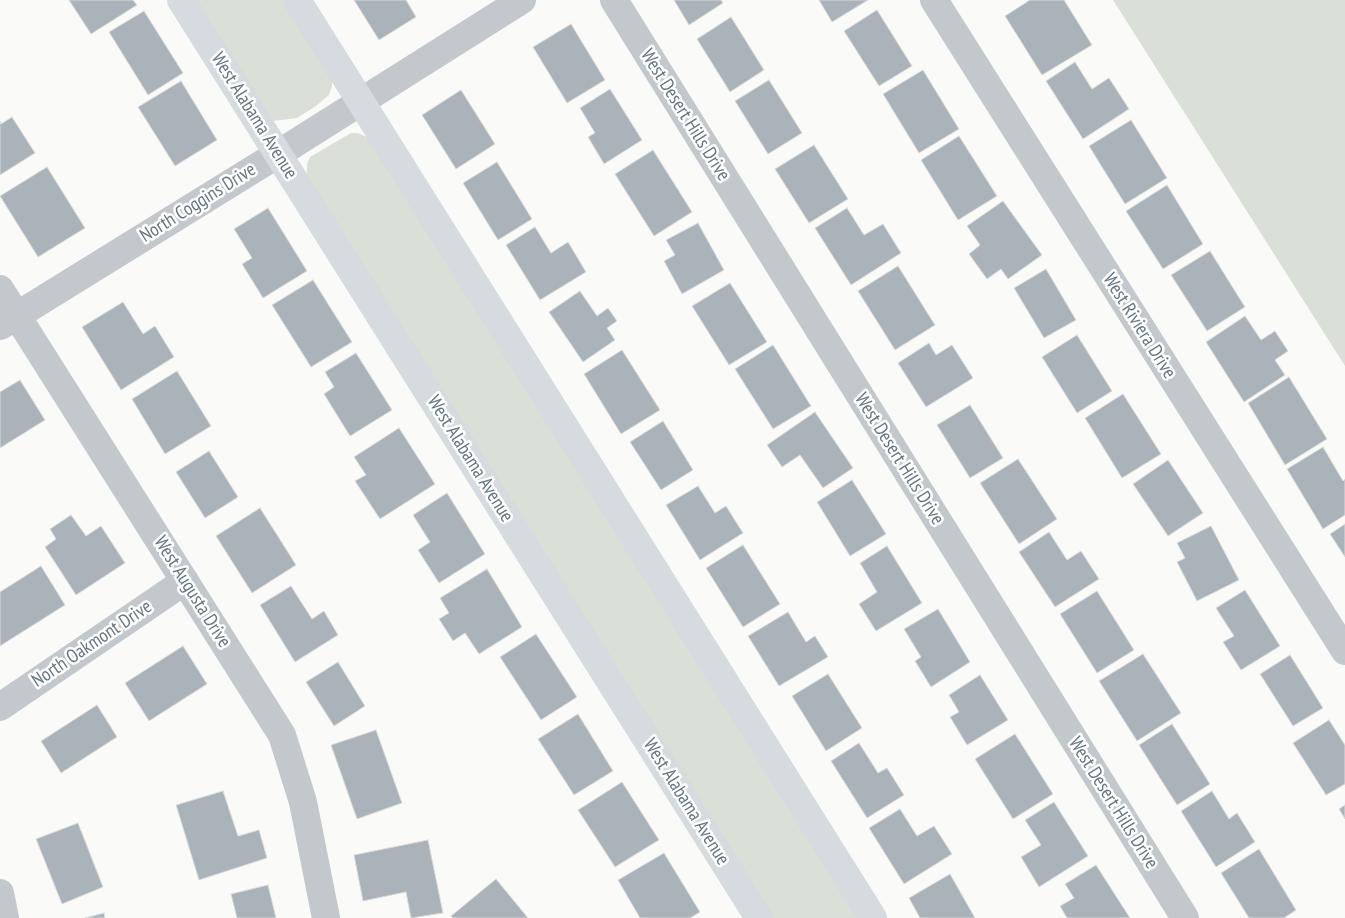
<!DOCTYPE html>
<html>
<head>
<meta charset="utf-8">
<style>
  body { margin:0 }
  canvas { display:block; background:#fafaf8 }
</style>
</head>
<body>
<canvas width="1345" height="918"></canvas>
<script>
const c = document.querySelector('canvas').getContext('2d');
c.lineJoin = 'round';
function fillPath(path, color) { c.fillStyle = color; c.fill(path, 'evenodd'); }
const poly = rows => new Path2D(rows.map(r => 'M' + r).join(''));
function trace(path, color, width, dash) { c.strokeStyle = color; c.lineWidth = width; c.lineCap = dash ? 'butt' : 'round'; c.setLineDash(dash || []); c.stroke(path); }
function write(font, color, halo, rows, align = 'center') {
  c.font = font + ' "PT Sans Narrow",sans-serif'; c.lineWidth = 5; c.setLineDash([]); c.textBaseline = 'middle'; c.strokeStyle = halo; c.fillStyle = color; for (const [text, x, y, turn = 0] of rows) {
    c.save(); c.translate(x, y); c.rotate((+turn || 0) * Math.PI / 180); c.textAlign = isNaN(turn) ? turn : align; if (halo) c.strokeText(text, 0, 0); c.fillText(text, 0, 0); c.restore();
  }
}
fillPath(poly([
  [195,0,284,0,332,77,332,86,329,95,316,106,297,118,273,121],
  [1113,0,1345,0,1345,366],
  [351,133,358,133,373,140,858,918,770,918,307,177,307,164,310,157]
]), '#dadfd7');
const building = poly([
  [69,0,133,0,137,5,91,34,69,0],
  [354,0,406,0,416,17,379,40,354,0],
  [674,0,721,0,723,3,689,25,674,0],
  [819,0,868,0,832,22,819,0],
  [1030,0,1064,0,1092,45,1042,75,1005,16,1030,0],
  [877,10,912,66,879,86,844,31,877,10],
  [144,11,183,73,148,95,109,32,144,11],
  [731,17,764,70,730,92,697,39,731,17],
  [571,24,605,80,567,103,533,47,571,24],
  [1075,62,1092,89,1109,78,1129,109,1083,139,1046,81,1075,62],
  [923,70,959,129,919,153,883,94,923,70],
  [769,80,802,133,768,154,735,101,769,80],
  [181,81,217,140,175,166,138,107,181,81],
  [610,89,642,140,604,164,588,137,595,133,580,108,610,89],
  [461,90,495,144,456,169,422,115,461,90],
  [12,117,35,153,0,175,0,121,1,124,12,117],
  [1131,120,1167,178,1125,204,1089,146,1131,120],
  [959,136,997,196,958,220,921,160,959,136],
  [814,145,848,199,809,223,775,169,814,145],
  [653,150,692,212,654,236,615,174,653,150],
  [497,162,532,219,498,240,463,183,497,162],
  [47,167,85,228,38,257,0,196,47,167],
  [1167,185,1203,244,1163,269,1126,211,1167,185],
  [1003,201,1042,255,1008,279,1001,269,987,279,969,254,980,245,967,226,1003,201],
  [268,208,307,271,263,298,242,264,252,258,234,229,268,208],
  [847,208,864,235,883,224,901,253,851,285,815,228,847,208],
  [698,223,724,270,682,294,664,261,675,255,666,240,698,223],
  [535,227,551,253,568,242,586,272,540,300,506,245,535,227],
  [1210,251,1245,307,1207,331,1171,275,1210,251],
  [898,266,935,325,895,350,858,291,898,266],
  [1046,269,1076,320,1044,338,1014,288,1046,269],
  [313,280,352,342,311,367,272,305,313,280],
  [730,283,767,342,729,365,692,306,730,283],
  [580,291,597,316,608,308,617,321,607,328,615,340,583,362,549,312,580,291],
  [123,302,143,334,155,326,174,357,121,390,82,327,123,302],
  [1245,316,1261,340,1275,331,1288,351,1275,360,1285,375,1244,402,1206,342,1245,316],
  [1077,335,1112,391,1077,413,1042,357,1077,335],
  [929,343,936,355,952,345,973,378,926,407,898,363,929,343],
  [773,345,811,406,773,429,735,369,773,345],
  [622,350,660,410,621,434,584,374,622,350],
  [356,353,392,410,350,436,324,394,334,387,325,372,356,353],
  [177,371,211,426,165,454,132,399,177,371],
  [1289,377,1327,439,1285,465,1248,403,1289,377],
  [20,380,45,420,0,448,0,392,20,380],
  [1123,394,1161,454,1122,478,1085,418,1123,394],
  [970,405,1003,458,970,478,937,425,970,405],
  [815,412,853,468,823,488,800,455,782,467,767,445,815,412],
  [663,421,693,470,661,490,630,442,663,421],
  [399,428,435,484,380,519,355,481,366,475,354,457,399,428],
  [1323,447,1343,481,1345,479,1345,515,1323,529,1287,469,1323,447],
  [209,451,238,497,205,518,176,472,209,451],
  [1018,459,1057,519,1019,544,980,483,1018,459],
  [1168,460,1203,513,1168,536,1133,484,1168,460],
  [852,480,886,534,850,556,817,502,852,480],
  [698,486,715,513,726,506,743,533,700,560,666,505,698,486],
  [447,493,485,554,439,583,418,550,430,542,413,515,447,493],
  [260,508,296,565,252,593,216,536,260,508],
  [71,515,86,536,101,526,125,563,76,595,45,547,56,539,50,529,71,515],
  [1345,524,1345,557,1330,534,1345,524],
  [1211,526,1239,580,1197,601,1177,562,1185,558,1177,543,1211,526],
  [1049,532,1067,560,1081,551,1099,579,1055,607,1019,552,1049,532],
  [743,545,780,604,743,627,706,568,743,545],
  [887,546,922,603,876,631,859,604,877,592,860,563,887,546],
  [41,566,65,605,0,646,0,592,41,566],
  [487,569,522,627,479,654,465,633,453,641,439,619,449,613,440,598,487,569],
  [291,586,312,619,324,611,338,635,295,662,260,605,291,586],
  [1245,590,1280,646,1241,670,1223,642,1234,636,1216,608,1245,590],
  [1097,591,1134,650,1097,673,1060,614,1097,591],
  [938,609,970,662,931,687,915,661,921,657,904,629,938,609],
  [788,612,806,642,815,636,828,657,779,686,748,636,788,612],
  [536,634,577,697,541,720,500,657,536,634],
  [183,646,207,684,149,721,125,683,183,646],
  [1143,654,1181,713,1137,741,1099,681,1143,654],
  [1290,655,1323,708,1293,726,1260,674,1290,655],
  [338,662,365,706,334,726,306,682,338,662],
  [828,674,862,728,826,751,792,696,828,674],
  [980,675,1008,720,967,745,950,717,959,712,949,695,980,675],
  [97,705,117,737,61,773,41,741,97,705],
  [578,714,613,771,574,795,538,739,578,714],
  [1329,720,1345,745,1345,784,1326,795,1293,743,1329,720],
  [1172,724,1210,784,1177,805,1139,745,1172,724],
  [376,730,402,803,357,819,331,745,376,730],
  [1015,734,1053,794,1013,819,975,759,1015,734],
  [859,743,878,773,887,768,904,795,867,818,831,761,859,743],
  [622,782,659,840,615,867,578,810,622,782],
  [223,791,238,836,259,830,267,858,199,880,176,805,223,791],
  [1212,791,1229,819,1237,813,1255,842,1216,867,1181,811,1212,791],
  [1054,802,1088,856,1039,887,1021,857,1041,845,1025,820,1054,802],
  [1345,805,1345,819,1339,809,1345,805],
  [900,809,917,836,934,826,952,854,904,884,869,828,900,809],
  [78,823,103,887,62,904,36,839,78,823],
  [428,840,443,913,411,918,406,892,363,901,354,855,428,840],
  [1259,849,1296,910,1284,918,1249,918,1221,873,1259,849],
  [664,853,700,912,690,918,640,918,618,880,664,853],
  [1096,865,1130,918,1067,918,1060,906,1074,898,1065,884,1096,865],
  [950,874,975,918,920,918,909,898,950,874],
  [496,879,528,918,453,918,451,916,496,879],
  [268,885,276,918,237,918,231,894,268,885],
  [104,913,105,918,85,918,104,913]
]);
fillPath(building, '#aab3b9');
trace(building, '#dcdcda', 1);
trace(poly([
  [614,0,1185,918],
  [934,0,1345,651],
  [0,289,282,735,303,802,326,918],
  [0,326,278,154,522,0],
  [0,707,185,581],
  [0,893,5,918]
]), '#c3c8cc', 28);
trace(poly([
  [181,0,759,918],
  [297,0,873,918]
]), '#d6dbdf', 28);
write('19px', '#657683', '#fff', [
  ["West Desert Hills Drive",685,115,58],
  ["West Alabama Avenue",254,116,58],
  ["North Coggins Drive",198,203,-32],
  ["West Riviera Drive",1139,326,58],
  ["West Alabama Avenue",470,459,58],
  ["West Desert Hills Drive",899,459,58],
  ["West Augusta Drive",192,592,58],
  ["North Oakmont Drive",92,644,-34],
  ["West Alabama Avenue",686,802,58],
  ["West Desert Hills Drive",1113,803,58]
]);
</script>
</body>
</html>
